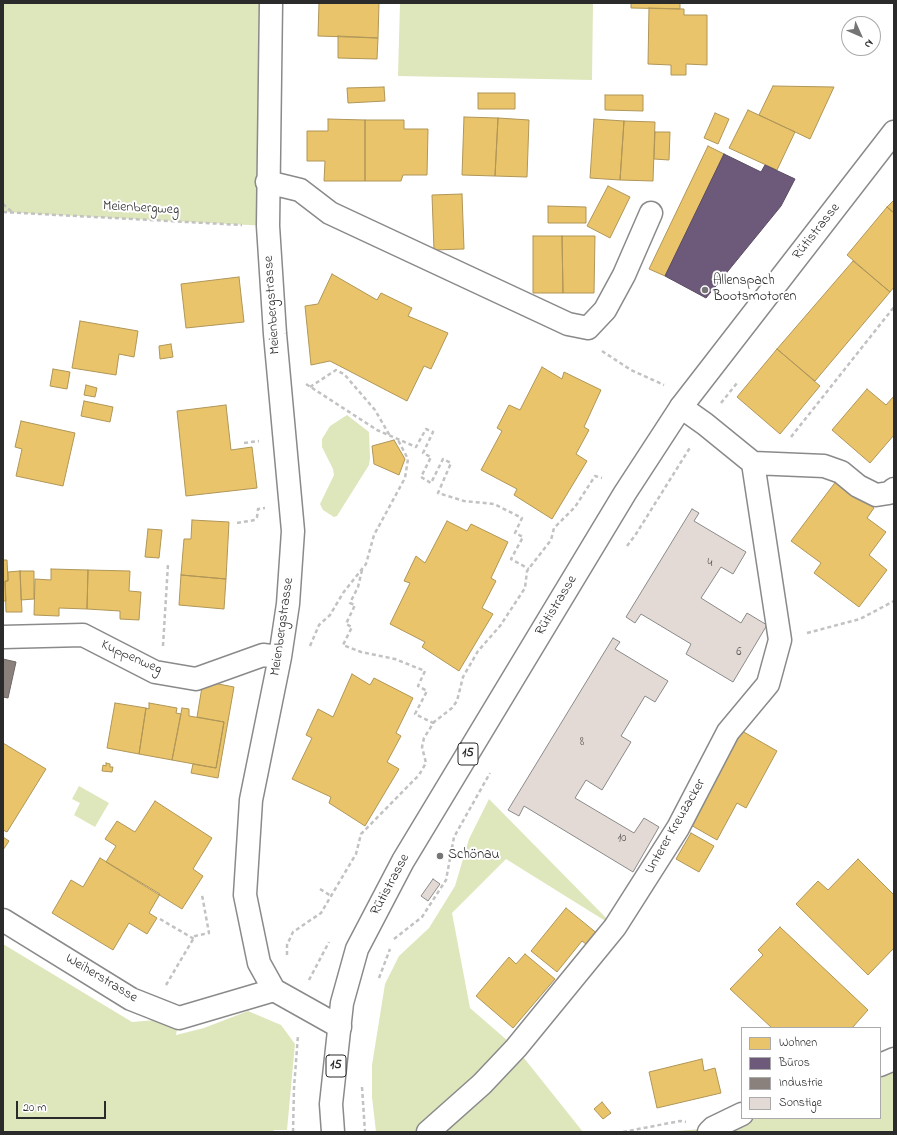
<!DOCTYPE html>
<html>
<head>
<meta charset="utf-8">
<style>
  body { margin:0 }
  #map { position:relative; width:897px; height:1135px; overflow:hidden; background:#fff; font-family:"Indie Flower",sans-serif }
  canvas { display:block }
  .frame { position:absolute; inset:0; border:4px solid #2b2b2b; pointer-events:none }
  .legend { position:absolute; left:741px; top:1027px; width:140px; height:92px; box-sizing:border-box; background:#fff; border:1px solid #aaa; margin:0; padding:5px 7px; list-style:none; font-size:12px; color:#2b2b2b }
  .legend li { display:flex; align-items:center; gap:8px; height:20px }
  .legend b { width:20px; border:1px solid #aaa }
  .north { position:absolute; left:841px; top:16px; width:40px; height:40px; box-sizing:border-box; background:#fff; border:1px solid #aaa; border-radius:50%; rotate:135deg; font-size:11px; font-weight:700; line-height:16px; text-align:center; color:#2b2b2b }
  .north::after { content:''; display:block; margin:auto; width:14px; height:18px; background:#757575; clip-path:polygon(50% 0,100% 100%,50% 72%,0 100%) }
  .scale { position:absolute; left:16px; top:1101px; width:90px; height:18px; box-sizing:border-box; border:2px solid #2b2b2b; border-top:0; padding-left:5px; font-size:12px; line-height:14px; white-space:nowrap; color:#2b2b2b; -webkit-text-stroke:3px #fff; paint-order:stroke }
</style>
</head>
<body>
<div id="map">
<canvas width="897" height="1135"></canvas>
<div class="frame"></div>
<ul class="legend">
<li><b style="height:11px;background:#e9c46a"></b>Wohnen</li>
<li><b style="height:11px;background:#6d597a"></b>Büros</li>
<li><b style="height:11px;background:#8a817c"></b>Industrie</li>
<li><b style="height:11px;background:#e4dad5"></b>Sonstige</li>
</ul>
<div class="north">N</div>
<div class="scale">20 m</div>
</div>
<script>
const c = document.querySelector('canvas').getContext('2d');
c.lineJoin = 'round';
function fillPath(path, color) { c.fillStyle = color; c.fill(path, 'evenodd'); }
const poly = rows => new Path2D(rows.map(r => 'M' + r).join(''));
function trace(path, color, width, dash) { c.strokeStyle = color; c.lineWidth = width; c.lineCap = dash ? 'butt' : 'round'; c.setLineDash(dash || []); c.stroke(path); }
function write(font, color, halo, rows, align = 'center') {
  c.font = font + ' "Indie Flower",sans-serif'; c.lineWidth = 4; c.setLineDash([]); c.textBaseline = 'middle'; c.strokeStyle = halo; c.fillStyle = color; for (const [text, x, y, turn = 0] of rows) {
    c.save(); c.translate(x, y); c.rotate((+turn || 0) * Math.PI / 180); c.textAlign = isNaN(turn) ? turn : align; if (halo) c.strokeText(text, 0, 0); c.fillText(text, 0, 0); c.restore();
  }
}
fillPath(poly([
  [3,3,271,3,268,226,3,212],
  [400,3,593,3,592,80,398,76],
  [347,415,369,432,370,458,369,465,337,516,334,517,323,510,320,504,334,475,333,469,322,447,322,439,330,426],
  [79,786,109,803,95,827,74,815,80,803,72,799],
  [489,799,615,927,506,859,452,913,470,1008,516,1048,583,1132,376,1132,372,1097,372,1065,385,984,399,956,429,928,455,886,469,839],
  [3,944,132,1022,179,1018,176,1035,204,1028,248,1011,281,1025,295,1044,287,1130,274,1130,273,1132,3,1132],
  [894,1067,894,1132,664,1132,713,1128,742,1118,880,1118,880,1072]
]), '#dee6bc');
const homes = poly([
  [319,3,379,3,378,38,318,36,319,3],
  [631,3,680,3,680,9,631,8,631,3],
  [649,8,684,9,684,15,707,15,707,65,686,64,686,75,671,75,671,65,648,64,649,8],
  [338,36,378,38,377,59,338,58,338,36],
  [773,86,834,87,810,139,759,115,773,86],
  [384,87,385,101,348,103,347,88,384,87],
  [478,93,515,93,515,109,478,109,478,93],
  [605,95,643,95,643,111,605,110,605,95],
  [748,110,795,132,777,170,729,148,748,110],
  [715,113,729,119,718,144,704,138,715,113],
  [464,117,498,118,495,176,462,175,464,117],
  [498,118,529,120,527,177,495,176,498,118],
  [328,119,365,120,365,181,324,181,325,161,307,161,307,131,328,131,328,119],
  [594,119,624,121,620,180,590,178,594,119],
  [365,120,404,120,404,129,428,129,427,175,403,175,401,181,365,181,365,120],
  [624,121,655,122,653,181,620,180,624,121],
  [655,132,670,132,669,160,654,159,655,132],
  [708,146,724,154,665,276,649,269,708,146],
  [608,186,630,197,610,238,587,226,608,186],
  [462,194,464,249,434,250,432,195,462,194],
  [894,200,894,213,887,207,894,200],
  [548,206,586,207,586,223,548,223,548,206],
  [887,207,894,213,894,287,890,292,847,255,887,207],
  [533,236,562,236,563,293,533,293,533,236],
  [562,236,595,236,594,293,563,293,562,236],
  [853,261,890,292,815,381,777,349,853,261],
  [332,274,377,300,381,293,412,308,408,316,448,333,431,369,424,366,407,401,330,361,311,365,305,306,318,304,332,274],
  [239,277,244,322,186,328,181,284,239,277],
  [80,321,138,331,134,357,119,354,116,375,72,368,80,321],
  [171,344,173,357,160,359,159,346,171,344],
  [777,349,820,386,780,434,737,397,777,349],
  [542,367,562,379,564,372,601,390,584,427,589,430,576,454,587,461,552,519,514,495,517,489,481,470,502,431,497,428,509,405,520,410,542,367],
  [53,369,70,372,67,389,50,386,53,369],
  [86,385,97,388,95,397,84,395,86,385],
  [867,389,886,405,894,396,894,435,870,463,832,430,867,389],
  [84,401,113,407,110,422,81,416,84,401],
  [226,405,231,450,252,447,257,488,186,496,177,411,226,405],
  [21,421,75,433,63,486,16,476,22,449,15,447,21,421],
  [394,440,405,459,399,475,374,464,372,446,394,440],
  [837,480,874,508,867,518,886,532,869,555,887,570,859,607,814,573,821,563,791,541,837,480],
  [192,520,229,522,226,579,181,575,184,539,191,539,192,520],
  [447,521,467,531,471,524,508,542,491,578,496,581,482,608,493,614,459,671,422,647,425,642,390,624,410,583,404,581,416,556,425,563,447,521],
  [148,529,162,530,159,558,145,557,148,529],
  [3,560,7,560,8,581,5,581,6,601,3,601,3,560],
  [51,569,88,570,87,609,59,608,59,616,34,615,35,579,51,580,51,569],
  [88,570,130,571,129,591,141,592,139,620,120,619,120,611,87,609,88,570],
  [20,571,22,612,6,612,5,581,8,581,8,572,20,571],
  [20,571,34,571,34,599,21,600,20,571],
  [181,575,226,579,224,609,179,605,181,575],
  [352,674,370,685,374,678,413,698,396,733,401,736,387,762,399,769,365,826,329,803,331,797,292,779,312,738,306,735,318,709,333,717,352,674],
  [203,681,234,687,218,778,191,773,193,764,216,768,224,722,197,717,203,681],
  [115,703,146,708,139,754,107,748,115,703],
  [149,703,177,708,176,713,181,714,172,760,139,754,146,708,149,709,149,703],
  [182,708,189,709,189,716,224,722,216,768,172,760,182,708],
  [742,731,777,751,746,808,737,803,717,840,689,824,742,731],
  [3,743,46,769,7,832,3,830,3,743],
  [106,763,110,764,110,767,113,767,112,772,102,771,103,765,106,766,106,763],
  [155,801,212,838,193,869,203,876,182,909,106,862,116,846,105,839,117,821,135,832,155,801],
  [691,833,714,846,699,872,676,859,691,833],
  [3,837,9,841,3,850,3,837],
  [100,858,160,894,149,913,157,918,147,934,129,923,113,950,52,913,71,880,83,887,100,858],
  [858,859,894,895,894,948,868,975,796,904,818,881,828,890,858,859],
  [566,908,599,935,590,947,582,941,557,972,531,951,566,908],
  [780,927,868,1010,852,1028,772,1028,730,989,763,955,758,950,780,927],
  [525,954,555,979,513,1028,476,996,509,957,516,964,525,954],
  [702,1059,704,1071,715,1068,721,1093,657,1108,649,1072,702,1059],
  [602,1102,611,1113,603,1119,594,1109,602,1102]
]);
fillPath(homes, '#e9c46a');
trace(homes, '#b09657', 1);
const offices = poly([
  [724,154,761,172,765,165,795,179,781,206,706,298,665,276,724,154]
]);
fillPath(offices, '#6d597a');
trace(offices, '#594b62', 1);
const industry = poly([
  [3,659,16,662,8,698,3,697,3,659]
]);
fillPath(industry, '#8a817c');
trace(industry, '#6e6764', 1);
const building = poly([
  [692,509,699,513,694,521,746,552,733,574,721,567,701,598,741,623,747,613,767,625,733,682,686,654,691,644,641,614,635,623,626,617,692,509],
  [613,638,620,642,615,649,668,681,655,702,645,696,621,736,631,742,602,790,586,780,575,798,634,833,644,818,659,827,633,872,524,806,519,816,508,810,613,638],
  [433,879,440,884,428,901,421,896,433,879]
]);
fillPath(building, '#e4dad5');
trace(building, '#8a8a8a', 1);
const minor = poly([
  [271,3,268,226,275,334,293,531,288,604,280,657,251,800,245,895,259,963,274,990,340,1027],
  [267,182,300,190,330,213,568,324,588,328,605,310,624,275,651,213],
  [681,407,705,424,753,463,824,466,841,472,858,486,876,495,889,493,894,489],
  [3,637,83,635,155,672,196,679,263,655,280,657],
  [3,920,131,999,179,1018,274,990],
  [880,1065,894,1059],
  [428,1132,482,1084,516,1048,615,927,678,828,728,732,768,684,780,640,753,463],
  [709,1132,713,1128,742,1114]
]);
const major = poly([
  [333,1132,331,1104,342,1003,357,949,403,861,625,493,681,407,894,132]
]);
trace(minor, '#8a8a8a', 25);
trace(major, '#8a8a8a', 25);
trace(poly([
  [3,204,12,212],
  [3,212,242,225],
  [602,351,631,370,664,385],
  [306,384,377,430,416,447,426,429,433,432,423,453,431,457,421,477,431,483,443,459,451,463,438,493,464,501,494,504,522,518,515,533,523,537,511,559,529,569],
  [310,387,336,370,344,374,375,410,390,436],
  [721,403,737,383],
  [791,437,894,307],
  [244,443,259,441],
  [237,523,255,520,257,517,258,509,265,508],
  [627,546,636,534,691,446],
  [362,570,358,587,350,603,355,605,346,624,352,627,343,645,361,652,395,659,425,671,418,686,427,691,415,714,433,723],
  [807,633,860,619,894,601],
  [163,646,168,564],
  [310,646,319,625,330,615,343,593,366,564,374,535,405,478,408,459,398,440],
  [320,889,331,896],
  [160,919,194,939],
  [394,939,422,917,446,880,454,837,490,773],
  [287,955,287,945,293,932,321,913,331,896,356,854,361,834,419,775,426,763,422,747,424,738,434,722,452,708,457,701,463,677,478,651,500,626,525,588,527,571,551,540,554,528,575,507,595,476,602,478],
  [379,978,390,949],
  [309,980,329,942],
  [166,985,195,936,209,933,202,895],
  [362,1087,365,1132],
  [293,1132,294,1088,298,1035],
  [623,1132,680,1121,686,1122]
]), '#c2c2c2', 2.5, [4, 3]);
trace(minor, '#fff', 22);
trace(major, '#fff', 22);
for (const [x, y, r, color] of [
  [705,290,4,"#757575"],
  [440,856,4,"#757575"]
]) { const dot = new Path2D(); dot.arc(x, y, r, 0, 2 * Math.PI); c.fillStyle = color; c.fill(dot); trace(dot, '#fff', 1.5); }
write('12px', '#595756', null, [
  ["4",710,564],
  ["6",739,653],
  ["8",582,743],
  ["10",622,839]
]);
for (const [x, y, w] of [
  [468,754,20],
  [336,1066,20]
]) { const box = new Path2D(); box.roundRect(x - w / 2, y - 11, w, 22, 3); c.fillStyle = '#fff'; c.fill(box); trace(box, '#2b2b2b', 1); }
write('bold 13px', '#2b2b2b', null, [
  ["15",468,754],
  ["15",336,1066]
]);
write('14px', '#2b2b2b', '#fff', [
  ["Meienbergweg",141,209,3],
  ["Rütistrasse",817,232,-52],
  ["Meienbergstrasse",273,305,-94],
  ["Rütistrasse",557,606,-59],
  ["Meienbergstrasse",283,627,-82],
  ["Kuppenweg",131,658,24],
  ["Unterer Kreuzacker",676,827,-60],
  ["Rütistrasse",391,885,-62],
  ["Weiherstrasse",101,979,31]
]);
write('14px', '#2b2b2b', '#fff', [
  ["Allenspach",713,282],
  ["Bootsmotoren",713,298],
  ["Schönau",448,856]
], 'left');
</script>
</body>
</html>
